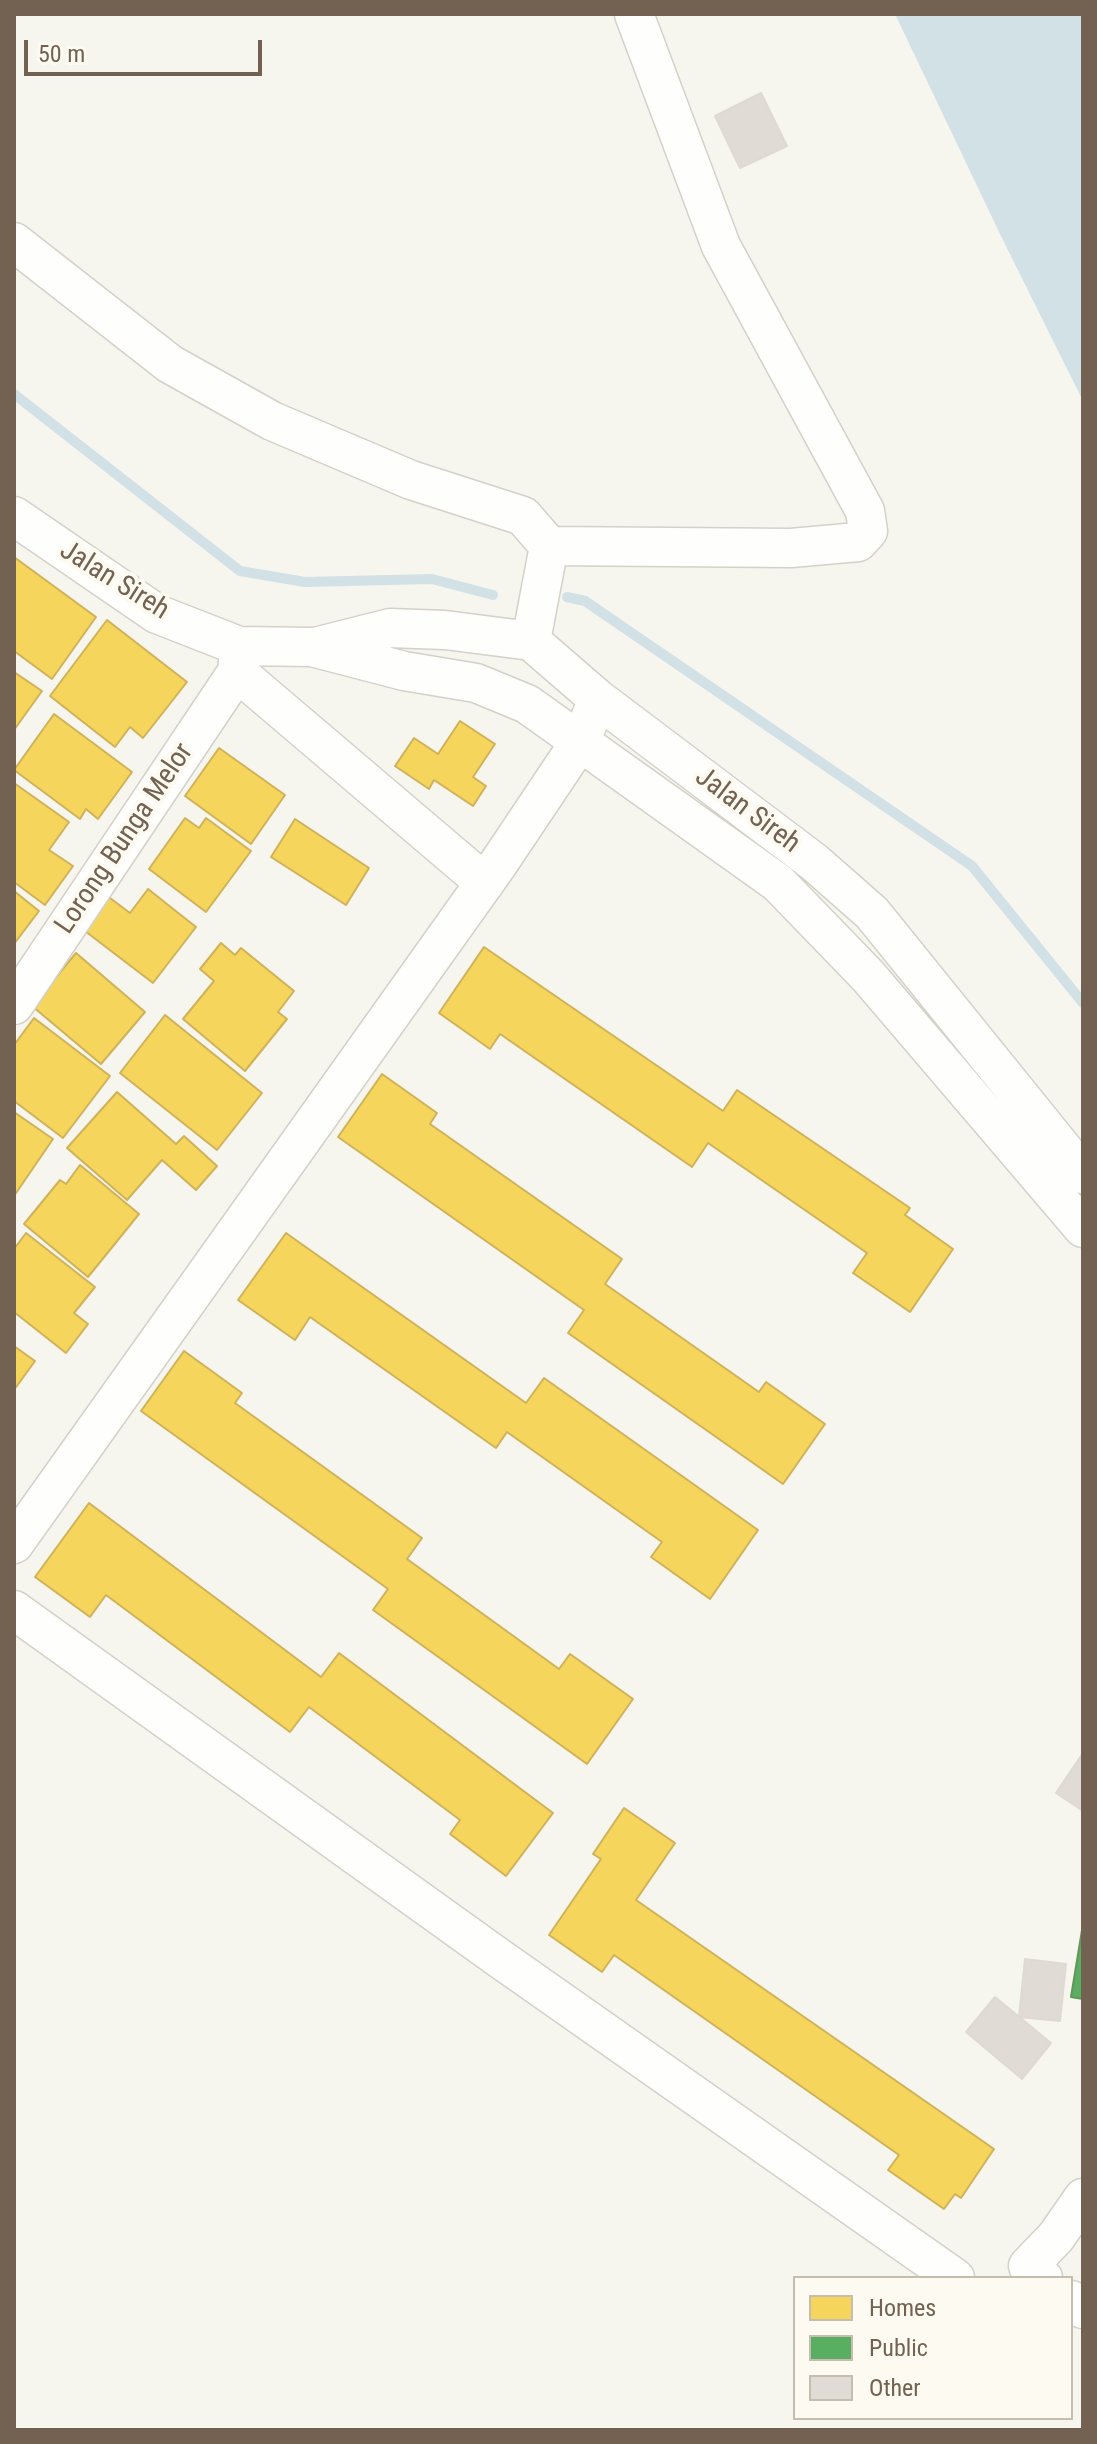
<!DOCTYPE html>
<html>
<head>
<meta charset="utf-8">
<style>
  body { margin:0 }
  #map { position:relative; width:1097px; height:2444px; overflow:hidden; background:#f6f5ee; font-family:"Roboto Condensed",sans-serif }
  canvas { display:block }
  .frame { position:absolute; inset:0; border:16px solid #736251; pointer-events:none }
  .legend { position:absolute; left:793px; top:2276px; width:280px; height:144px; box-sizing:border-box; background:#fdfaf1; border:2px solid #c6bdb1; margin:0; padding:10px 14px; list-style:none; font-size:24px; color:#736251 }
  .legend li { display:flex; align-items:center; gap:16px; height:40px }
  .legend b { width:40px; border:2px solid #c6bdb1 }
  .scale { position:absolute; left:24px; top:40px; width:238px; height:36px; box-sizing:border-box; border:4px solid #736251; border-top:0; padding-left:10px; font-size:24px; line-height:28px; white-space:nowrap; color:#736251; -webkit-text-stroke:6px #fdfaf1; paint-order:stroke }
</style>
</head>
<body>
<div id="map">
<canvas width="1097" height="2444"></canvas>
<div class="frame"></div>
<ul class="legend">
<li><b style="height:22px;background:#f6d55c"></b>Homes</li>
<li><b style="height:22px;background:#5aae61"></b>Public</li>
<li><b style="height:22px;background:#e0dbd4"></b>Other</li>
</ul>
<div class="scale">50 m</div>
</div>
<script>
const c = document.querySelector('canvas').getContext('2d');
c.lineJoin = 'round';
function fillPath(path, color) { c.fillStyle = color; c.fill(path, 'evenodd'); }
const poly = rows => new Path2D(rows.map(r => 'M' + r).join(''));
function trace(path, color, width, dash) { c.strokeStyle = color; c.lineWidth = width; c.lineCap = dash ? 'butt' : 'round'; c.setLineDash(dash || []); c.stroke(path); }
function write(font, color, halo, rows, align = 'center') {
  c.font = font + ' "Roboto Condensed",sans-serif'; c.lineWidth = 8; c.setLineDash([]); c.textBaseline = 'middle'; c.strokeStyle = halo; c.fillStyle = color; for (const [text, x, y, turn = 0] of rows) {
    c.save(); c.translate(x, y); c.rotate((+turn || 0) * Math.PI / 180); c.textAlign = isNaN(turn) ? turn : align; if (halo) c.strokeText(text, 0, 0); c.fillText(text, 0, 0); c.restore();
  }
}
fillPath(poly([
  [895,14,1083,14,1083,401,1001,236]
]), '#d1e1e6');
const homes = poly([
  [14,557,96,617,52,679,14,651,14,557],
  [107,620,187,682,143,738,130,727,115,747,50,696,107,620],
  [14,672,42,691,14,730,14,672],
  [54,714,132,772,98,819,86,809,80,819,14,770,54,714],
  [460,721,495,744,473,777,486,786,473,806,434,780,429,789,395,766,414,738,438,754,460,721],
  [219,748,285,795,251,844,185,796,219,748],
  [14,783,69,822,49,850,73,866,45,905,14,882,14,783],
  [185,818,199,828,206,818,251,851,206,912,149,869,185,818],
  [295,819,369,868,346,905,271,857,295,819],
  [148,889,196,927,153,983,81,928,106,895,130,913,148,889],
  [14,891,39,911,14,944,14,891],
  [221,943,235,955,241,948,294,991,278,1012,287,1019,245,1071,183,1019,214,981,200,969,221,943],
  [484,947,723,1111,737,1090,910,1208,905,1215,953,1249,910,1312,853,1273,867,1253,708,1143,692,1167,500,1034,490,1049,439,1013,484,947],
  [76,953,145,1012,101,1064,32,1006,76,953],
  [165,1015,262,1093,217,1150,120,1073,165,1015],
  [34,1018,110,1076,63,1138,14,1101,14,1045,34,1018],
  [382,1074,437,1113,430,1124,622,1259,605,1284,759,1392,766,1382,825,1424,783,1484,568,1333,584,1310,338,1137,382,1074],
  [117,1092,176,1144,184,1136,217,1166,196,1190,162,1160,127,1200,67,1148,117,1092],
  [14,1112,53,1139,14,1196,14,1112],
  [80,1165,139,1214,88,1277,24,1224,60,1180,66,1184,80,1165],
  [26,1233,95,1287,74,1313,88,1324,66,1353,14,1312,14,1249,26,1233],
  [286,1233,526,1403,544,1378,758,1530,710,1599,651,1557,662,1542,507,1432,496,1448,310,1317,295,1340,238,1300,286,1233],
  [14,1346,35,1361,14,1390,14,1346],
  [184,1351,242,1393,235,1403,422,1538,407,1559,559,1669,570,1654,633,1699,587,1764,373,1610,388,1589,141,1411,184,1351],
  [89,1503,321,1677,339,1653,553,1813,506,1876,450,1834,460,1820,309,1707,290,1732,106,1595,90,1617,35,1577,89,1503],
  [624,1808,675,1843,636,1900,994,2149,961,2198,955,2194,944,2209,888,2170,899,2155,614,1955,602,1972,549,1935,601,1859,593,1854,624,1808]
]);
fillPath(homes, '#f6d55c');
trace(homes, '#cfb259', 2);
const public = poly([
  [1083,1924,1083,1999,1071,1997,1083,1924]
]);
fillPath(public, '#5aae61');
trace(public, '#62975c', 2);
trace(poly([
  [14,394,240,571,305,582,432,579,493,595],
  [567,597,585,601,972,866,1083,1003]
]), '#d1e1e6', 10);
const building = poly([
  [761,93,787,146,740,168,715,116,761,93],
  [1083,1753,1083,1811,1056,1793,1083,1753],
  [1025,1959,1066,1964,1060,2021,1019,2017,1025,1959],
  [995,1997,1051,2043,1022,2079,966,2032,995,1997]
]);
fillPath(building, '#e0dbd4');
trace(building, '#dfdad1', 2);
const street = poly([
  [14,242,170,364,272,421,411,480,523,516,549,546,531,641],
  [14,516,157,614,239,646,312,647,404,671,476,683,527,704,778,883,868,976,1083,1228],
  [549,546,791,548,858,542,868,531,865,511,721,246,634,14],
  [319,646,390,628,445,630,531,641,598,699,814,862,872,913,1083,1174],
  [239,649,237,672,485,883],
  [14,1005,237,672],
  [14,1544,498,864,581,740,598,699],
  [14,1610,499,1958,955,2278],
  [1043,2278,1028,2266,1056,2237,1083,2198],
  [1071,2300,1083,2309]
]);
trace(street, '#d4d1c9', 41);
trace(street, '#fefefc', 38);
write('28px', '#736251', '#fdfaf1', [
  ["Jalan Sireh",114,581,32],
  ["Jalan Sireh",747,811,37],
  ["Lorong Bunga Melor",125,839,-56]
]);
</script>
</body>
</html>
